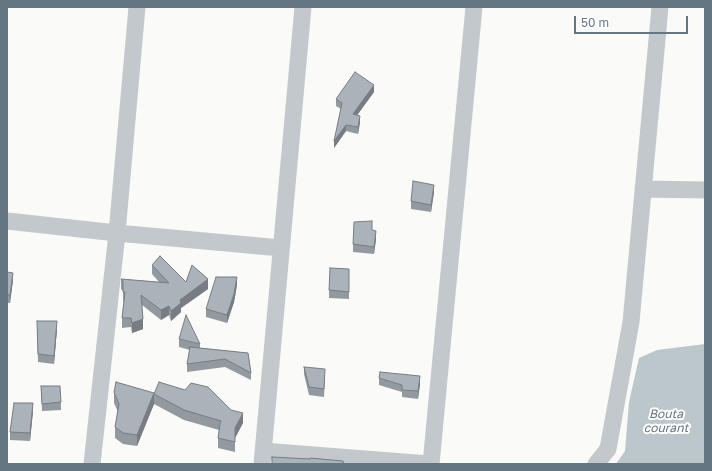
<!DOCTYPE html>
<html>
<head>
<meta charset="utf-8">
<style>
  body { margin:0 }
  #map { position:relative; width:712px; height:471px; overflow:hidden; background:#fafaf8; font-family:"Golos Text",sans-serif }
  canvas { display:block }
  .frame { position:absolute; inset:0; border:8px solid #657683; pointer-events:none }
  .scale { position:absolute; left:574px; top:16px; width:114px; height:18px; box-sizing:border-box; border:2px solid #657683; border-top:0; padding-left:5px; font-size:12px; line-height:14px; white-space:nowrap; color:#657683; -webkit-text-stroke:3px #fff; paint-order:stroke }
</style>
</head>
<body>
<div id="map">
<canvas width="712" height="471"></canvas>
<div class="frame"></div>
<div class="scale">50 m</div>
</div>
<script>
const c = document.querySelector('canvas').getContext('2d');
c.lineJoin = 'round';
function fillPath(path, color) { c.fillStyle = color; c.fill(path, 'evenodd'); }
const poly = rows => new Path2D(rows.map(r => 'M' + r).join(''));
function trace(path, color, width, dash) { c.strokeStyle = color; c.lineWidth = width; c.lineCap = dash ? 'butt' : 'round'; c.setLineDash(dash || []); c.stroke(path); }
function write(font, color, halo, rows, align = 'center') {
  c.font = font + ' "Golos Text",sans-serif'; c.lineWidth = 4; c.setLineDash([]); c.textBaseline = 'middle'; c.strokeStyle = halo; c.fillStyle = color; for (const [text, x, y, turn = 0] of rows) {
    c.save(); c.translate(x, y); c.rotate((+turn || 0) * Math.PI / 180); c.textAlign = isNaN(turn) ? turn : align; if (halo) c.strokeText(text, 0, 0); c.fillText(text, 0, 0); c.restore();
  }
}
fillPath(poly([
  [705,344,705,464,616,464,625,451,629,402,639,358,657,350]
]), '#bbc7cb');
trace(poly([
  [643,189,705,190],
  [7,221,117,233,281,248],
  [263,451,429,464],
  [92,464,117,233,137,7],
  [262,464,303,7],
  [431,464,474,7],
  [596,464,608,449,631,322,660,7]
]), '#c3c8cc', 17);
fillPath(poly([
  [374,92,357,115,360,122,358,134,346,131,334,148,341,109,336,106,336,99],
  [434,192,431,212,411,209,411,201],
  [372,230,376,239,374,254,353,252,353,244],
  [152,265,186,282,208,289,181,308,181,312,171,321,169,315,161,320,142,305,143,329,132,333,131,327,122,328,122,318,124,302,123,301,123,291,121,289,121,279,159,282,152,274],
  [349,269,349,299,329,298,329,290],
  [7,272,13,280,10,303,7,303],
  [237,285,234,302,227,323,206,317,206,309],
  [37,329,57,329,54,364,38,362],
  [179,339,200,344,200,348,248,353,251,373,251,380,225,367,187,372,187,364,190,350,179,347],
  [304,367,325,377,324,397,309,395,304,374],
  [379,378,420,384,418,399,402,397,402,392,379,385],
  [116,382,243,423,235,438,235,452,218,448,218,438,219,430,184,420,154,404,137,446,123,444,115,438,115,427,118,412,114,403,114,392],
  [41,386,61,402,61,410,42,411],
  [33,411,30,441,10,440,10,432]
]), '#929a9f');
fillPath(poly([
  [374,85,374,92,353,121,353,114],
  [360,116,360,122,358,134,358,127],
  [346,125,346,131,334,148,334,141],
  [434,185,434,192,431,212,431,205],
  [376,231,376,239,374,254,374,247],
  [13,273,13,280,10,303,10,295],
  [237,277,237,285,234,302,227,323,227,315],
  [208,279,208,289,181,308,181,312,171,321,171,311,180,300],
  [169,306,169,315,161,320,161,310],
  [143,319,143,329,132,333,132,323],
  [57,321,57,329,54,364,54,356],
  [420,376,420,384,418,399,418,391],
  [154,393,154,404,137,446,137,435],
  [33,403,33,411,30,441,30,433],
  [243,413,243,423,235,438,235,428]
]), '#777d82');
const building = poly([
  [355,72,374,85,353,114,360,116,358,127,346,125,334,141,342,103,336,99,355,72],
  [413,181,434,185,431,205,411,201,413,181],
  [372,221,372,230,376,231,374,247,353,244,354,222,372,221],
  [160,256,186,282,192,265,208,279,180,300,181,303,171,311,169,306,161,310,141,295,143,319,132,323,131,318,122,318,125,292,123,292,123,281,121,279,169,283,152,265,160,256],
  [330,268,349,269,349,292,329,290,330,268],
  [7,272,13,273,10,295,7,295,7,272],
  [216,277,237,277,234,294,227,315,206,309,216,277],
  [186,315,200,344,179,339,186,315],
  [37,321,57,321,54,356,38,354,37,321],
  [190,347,248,353,251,373,225,359,187,364,190,347],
  [304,367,325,369,324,389,309,387,304,367],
  [380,372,420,376,418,391,402,390,402,385,379,378,380,372],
  [116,382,154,393,137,435,123,433,115,427,119,404,114,392,116,382],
  [159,382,185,390,191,383,208,387,231,410,243,413,235,428,235,442,218,438,220,424,221,421,184,410,154,394,159,382],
  [41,386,60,386,61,402,42,404,41,386],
  [14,403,33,403,30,433,10,432,14,403],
  [272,457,310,459,310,458,343,461,344,464,272,464,272,457]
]);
fillPath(building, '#aab3b9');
trace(building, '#777d82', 1);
write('italic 12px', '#60757c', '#fff', [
  ["Bouta",666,414],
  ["courant",666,428]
]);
</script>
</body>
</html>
